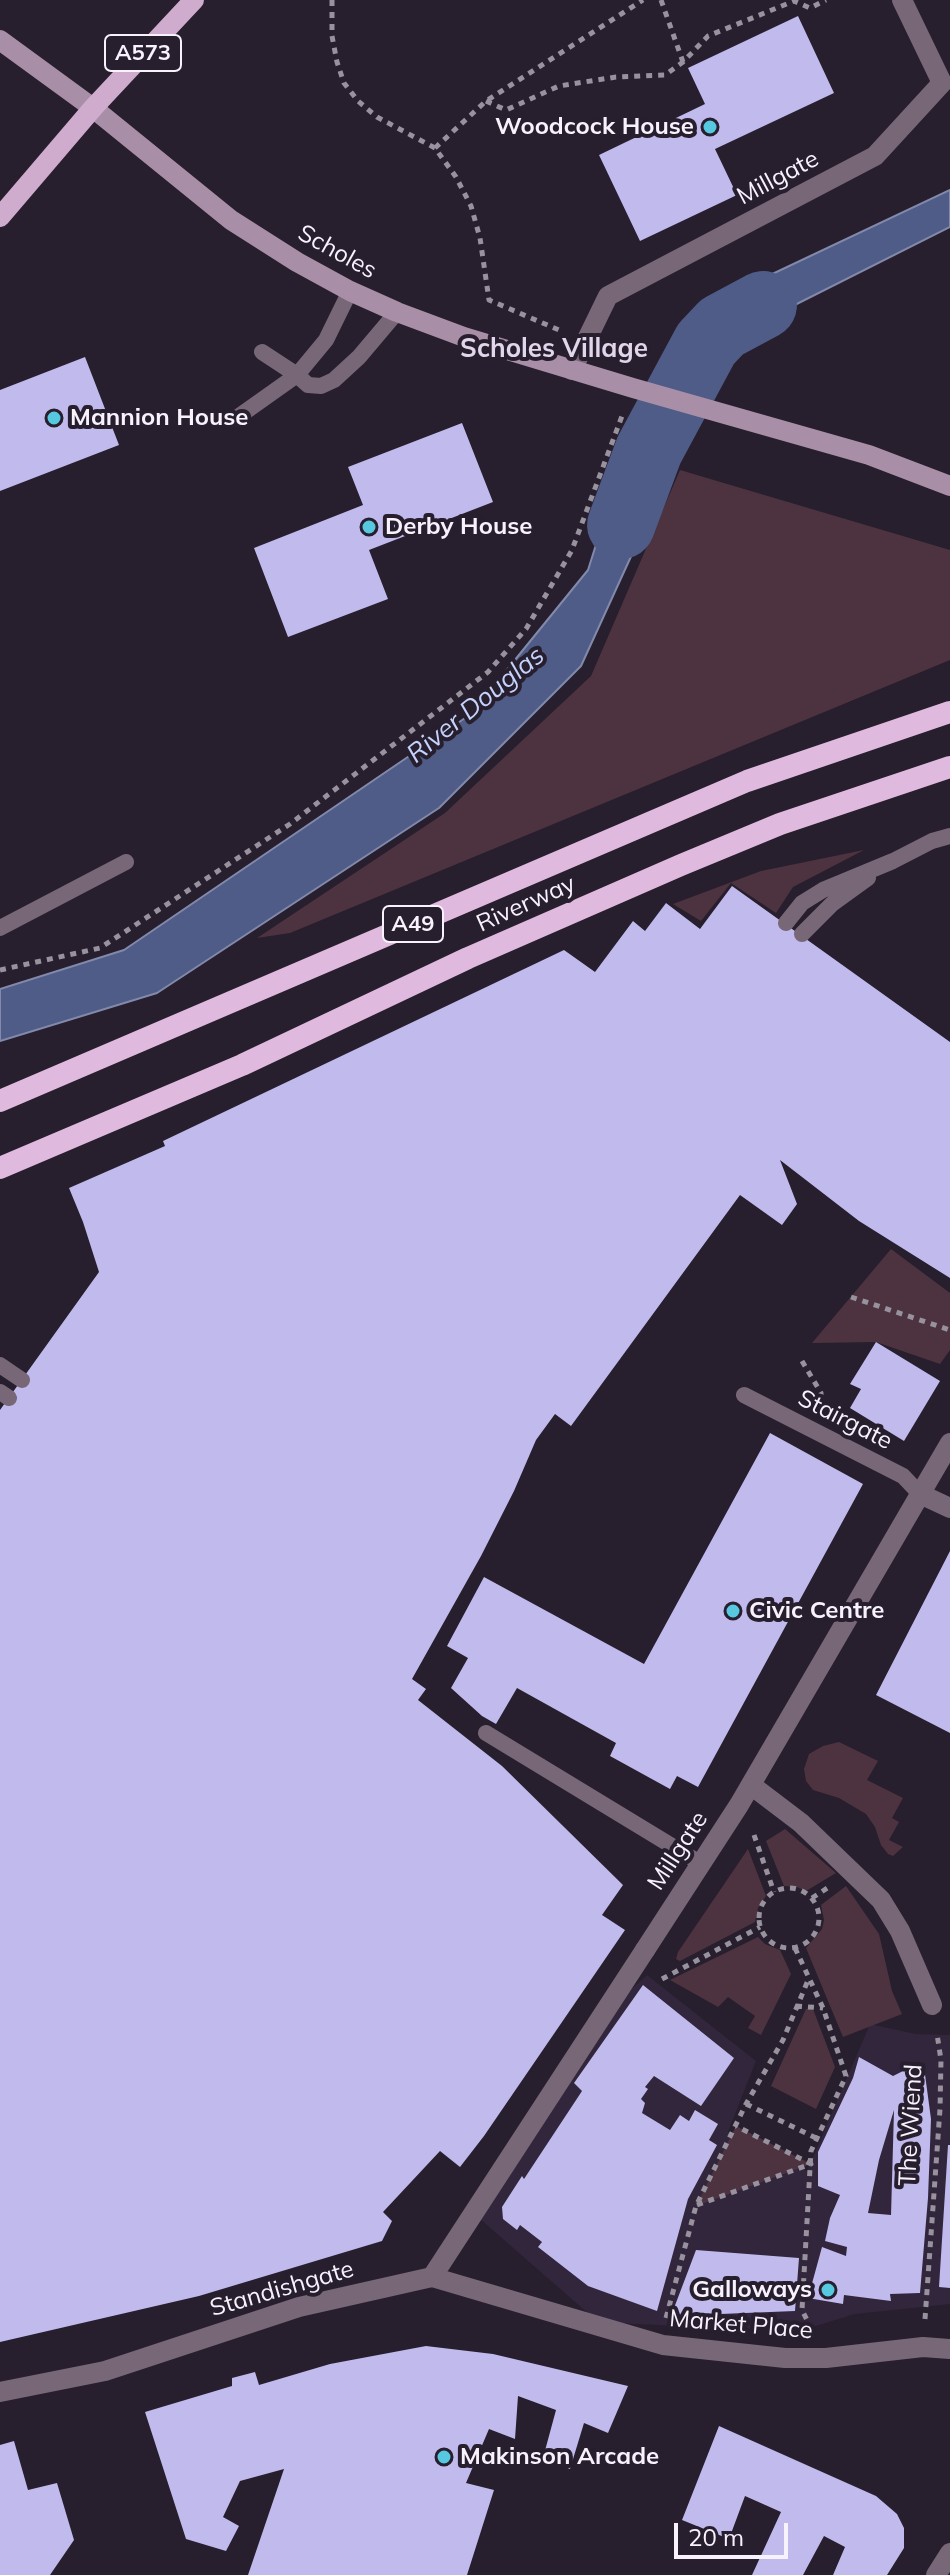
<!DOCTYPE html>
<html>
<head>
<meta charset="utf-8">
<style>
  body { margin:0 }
  #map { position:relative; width:950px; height:2575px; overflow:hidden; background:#271e2e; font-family:Mulish,sans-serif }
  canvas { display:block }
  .scale { position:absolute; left:674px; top:2523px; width:114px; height:36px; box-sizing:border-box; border:4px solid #f8f2fd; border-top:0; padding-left:10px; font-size:24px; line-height:28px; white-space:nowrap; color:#f8f2fd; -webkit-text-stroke:6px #271e2e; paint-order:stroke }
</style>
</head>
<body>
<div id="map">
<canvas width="950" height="2575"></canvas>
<div class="scale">20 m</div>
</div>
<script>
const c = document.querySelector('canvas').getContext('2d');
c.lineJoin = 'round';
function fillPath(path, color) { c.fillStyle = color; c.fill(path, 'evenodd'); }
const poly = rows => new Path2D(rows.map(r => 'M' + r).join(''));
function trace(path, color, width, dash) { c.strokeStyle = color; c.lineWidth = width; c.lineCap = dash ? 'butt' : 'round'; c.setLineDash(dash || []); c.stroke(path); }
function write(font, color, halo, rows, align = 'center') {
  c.font = font + ' Mulish,sans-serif'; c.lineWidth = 8; c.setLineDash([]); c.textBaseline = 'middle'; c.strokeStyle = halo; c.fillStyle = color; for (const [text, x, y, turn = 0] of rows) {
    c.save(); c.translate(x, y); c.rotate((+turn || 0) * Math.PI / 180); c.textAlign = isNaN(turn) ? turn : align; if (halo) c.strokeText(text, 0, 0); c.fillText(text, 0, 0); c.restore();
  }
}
fillPath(poly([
  [647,1975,756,2061,728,2132,807,2171,870,2024,916,2034,950,2035,950,2304,855,2314,796,2332,598,2322,480,2219,626,1994]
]), '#31263b');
fillPath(poly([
  [680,470,950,550,950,660,290,933,257,938,445,813,591,676],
  [864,850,793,887,776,913,731,883,701,921,673,904,761,871],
  [891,1249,950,1293,950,1350,940,1364,876,1342,812,1343],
  [839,1742,878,1761,867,1780,903,1798,892,1818,899,1822,889,1840,903,1847,893,1856,888,1854,881,1845,875,1827,866,1814,839,1798,813,1790,806,1781,804,1769,809,1754,823,1746],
  [785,1829,836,1873,806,1891,797,1887,784,1886,766,1841],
  [748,1849,766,1896,758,1908,755,1922,680,1961,676,1959,678,1952],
  [846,1886,879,1934,892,1991,902,2014,843,2037,806,1948,822,1929,824,1920,821,1905],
  [758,1937,765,1944,780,1950,791,1974,761,2035,748,2028,755,2016,728,1997,718,2007,670,1980],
  [806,2009,813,2009,835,2067,816,2109,771,2086],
  [736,2126,811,2164,696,2206]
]), '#4d3340');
const water = poly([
  [950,190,950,227,753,326,721,372,671,358,685,324,730,294,950,190],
  [631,434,681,447,581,666,439,808,157,993,0,1041,0,989,124,950,471,714,588,570,631,434]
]);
fillPath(water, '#4f5c87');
trace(water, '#8289aa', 2);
trace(poly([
  [621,525,649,450,706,344,722,327,763,305]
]), '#4f5c87', 68);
fillPath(poly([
  [798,16,834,93,715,149,737,195,640,241,599,155,705,104,688,68],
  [85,357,119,445,0,491,0,390],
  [462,423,493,502,369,550,388,599,288,637,254,548,363,505,348,467],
  [732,886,950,1042,950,1278,859,1221,780,1160,797,1204,782,1225,740,1195,571,1426,555,1414,536,1440,514,1491,481,1556,412,1679,426,1689,418,1700,502,1766,623,1885,602,1915,625,1930,484,2136,460,2167,440,2151,383,2212,392,2221,382,2241,199,2296,0,2342,0,1410,99,1272,83,1222,69,1188,165,1146,163,1141,564,950,595,972,633,921,645,931,666,903,700,929],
  [876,1342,940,1381,904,1441,850,1408,861,1389,850,1384],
  [770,1433,863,1484,698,1787,677,1776,670,1789,610,1756,616,1743,517,1688,496,1724,482,1716,451,1688,468,1658,447,1646,484,1577,644,1664],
  [950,1551,950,1733,876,1695],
  [643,1985,734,2058,701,2106,654,2076,645,2087,648,2089,641,2099,645,2103,642,2113,670,2130,680,2115,689,2121,695,2110,718,2124,709,2140,717,2145,688,2199,657,2311,588,2286,538,2247,542,2242,520,2225,517,2230,503,2219,502,2207,522,2176,524,2179,582,2091,574,2083],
  [859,2057,893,2076,905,2070,924,2067,931,2119,928,2198,920,2293,890,2294,891,2301,844,2295,843,2304,808,2298,822,2247,846,2256,847,2247,825,2241,830,2218,840,2195,818,2186,818,2152,853,2078],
  [894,2110,891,2215,868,2213,879,2160],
  [948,2145,950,2145,950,2288,939,2287],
  [696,2250,799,2258,795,2311,671,2316],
  [426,2346,493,2354,628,2386,608,2433,584,2423,570,2469,543,2458,556,2410,518,2396,515,2439,489,2429,466,2483,494,2490,467,2575,248,2575,284,2469,240,2481,223,2517,239,2526,226,2551,186,2539,145,2412,232,2386,232,2378,255,2372,259,2385,330,2364],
  [719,2426,876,2496,897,2514,904,2528,904,2548,887,2575,833,2575,845,2547,824,2536,803,2575,752,2575,781,2512,745,2496,729,2539,682,2520],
  [14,2441,28,2490,57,2483,74,2540,50,2575,0,2575,0,2445]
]), '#c0baed');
trace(poly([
  [332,0,332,36,337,62,344,83,358,101,377,117,435,148,456,177,471,206,480,238,489,300,559,330],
  [661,0,683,62],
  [486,101,506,110,559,86,616,77,665,75,683,62,708,36,794,1,810,8,826,0],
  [435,148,486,101,643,0],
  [0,970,100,948,290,824,488,672,526,629,572,550,622,416],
  [851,1297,950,1330],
  [802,1361,821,1393,821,1405],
  [754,1835,774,1892],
  '759 1918a30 30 0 1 1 60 0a30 30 0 1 1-60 0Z',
  [812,1898,829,1887],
  [795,1948,823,2008,846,2076,811,2151,802,2310,811,2328],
  [662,1979,760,1927],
  [796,2006,823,2008],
  [746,2104,818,2139],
  [697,2205,811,2164,736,2126],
  [666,2318,696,2206,746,2104,783,2040,809,1978],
  [925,2319,940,2109,941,2060,937,2034]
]), '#98919e', 5, [6, 6]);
trace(poly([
  [262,352,297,375,326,340,350,291],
  [235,419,297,375,308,385,321,386,334,380,359,357,397,312],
  [786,923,802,903,823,890,893,861,932,841,950,836],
  [0,928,126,862],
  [802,934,832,904,868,878],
  [0,1365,22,1380],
  [0,1392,9,1398],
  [744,1395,903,1476,920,1494],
  [486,1733,700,1863]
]), '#786777', 16);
trace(poly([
  [751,1785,801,1823,881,1900,900,1931,932,2005],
  [432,2277,645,1950],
  [0,2392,105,2371,299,2307,432,2277,663,2345,785,2358,826,2358,923,2347,950,2349],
  [936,2575,950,2553]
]), '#786777', 20);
trace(poly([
  [572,370,608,296,875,156,942,83,902,0],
  [920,1494,950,1508],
  [645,1950,739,1805,950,1443]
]), '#786777', 20);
trace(poly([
  [0,40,93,108,231,220,297,262,350,291,397,312,464,337,633,388,869,455,950,486]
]), '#a98ea7', 20);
trace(poly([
  [0,217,93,108,194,0]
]), '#cfaccd', 20);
trace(poly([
  [0,1101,747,781,950,712],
  [0,1168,242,1065,468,958,681,865,780,824,950,767]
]), '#e0bade', 22);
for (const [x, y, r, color] of [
  [710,127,8,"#56c9e1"],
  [54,418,8,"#56c9e1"],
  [369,527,8,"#56c9e1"],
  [733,1611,8,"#56c9e1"],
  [828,2290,8,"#56c9e1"],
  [444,2457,8,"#56c9e1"]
]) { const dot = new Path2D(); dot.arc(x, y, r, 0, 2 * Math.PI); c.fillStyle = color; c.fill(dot); trace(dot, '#271e2e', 3); }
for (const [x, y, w] of [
  [143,53,76],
  [413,924,60]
]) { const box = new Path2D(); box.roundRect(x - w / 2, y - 18, w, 36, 6); c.fillStyle = '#271e2e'; c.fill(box); trace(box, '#f8f2fd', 2); }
write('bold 22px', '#f8f2fd', null, [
  ["A573",143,53],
  ["A49",413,924]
]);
write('bold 24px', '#f8f2fd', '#271e2e', [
  ["Woodcock House",694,127,"right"],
  ["Mannion House",70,418],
  ["Derby House",385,527],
  ["Civic Centre",749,1611],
  ["Galloways",812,2290,"right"],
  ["Makinson Arcade",460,2457]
], 'left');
write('24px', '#f8f2fd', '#271e2e', [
  ["Millgate",778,178,-28],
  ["Scholes",337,252,29],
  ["Riverway",526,904,-24],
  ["Stairgate",845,1420,27],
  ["Millgate",678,1851,-57],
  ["The Wiend",911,2125,-87],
  ["Standishgate",282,2289,-16],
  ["Market Place",741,2325,5]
]);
write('bold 26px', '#e1d6eb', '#271e2e', [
  ["Scholes Village",554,349]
]);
write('italic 26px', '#c4d2fc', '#271e2e', [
  ["River Douglas",476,705,-39]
]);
</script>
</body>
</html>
